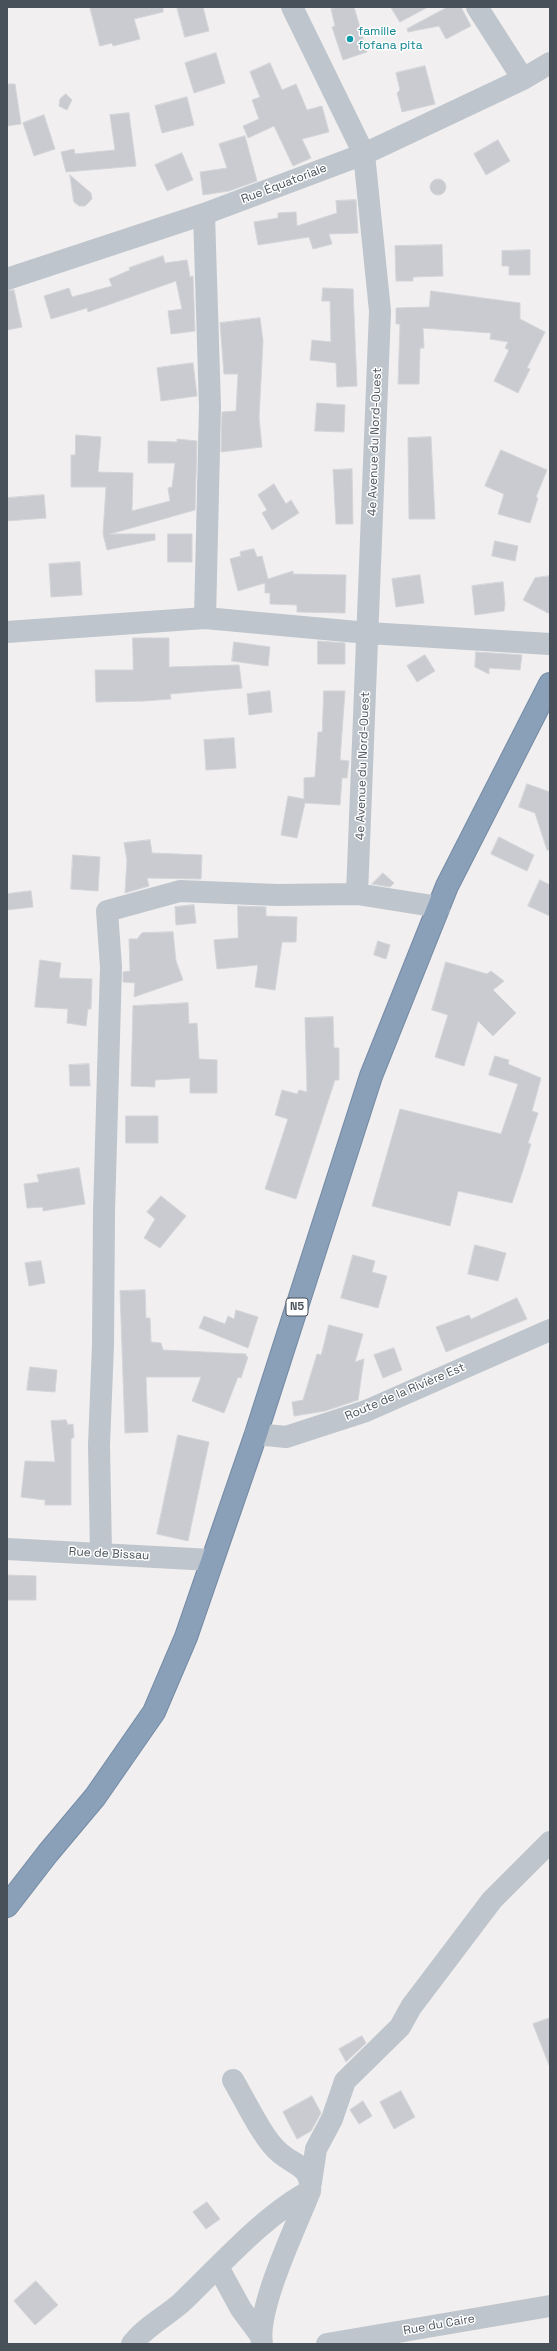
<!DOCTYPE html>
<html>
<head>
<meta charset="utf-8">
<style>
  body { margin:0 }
  #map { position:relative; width:557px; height:2351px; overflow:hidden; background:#f1efef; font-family:"Space Grotesk",sans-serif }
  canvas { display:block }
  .frame { position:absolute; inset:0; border:8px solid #48515a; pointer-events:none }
</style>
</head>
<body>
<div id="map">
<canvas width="557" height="2351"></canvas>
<div class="frame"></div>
</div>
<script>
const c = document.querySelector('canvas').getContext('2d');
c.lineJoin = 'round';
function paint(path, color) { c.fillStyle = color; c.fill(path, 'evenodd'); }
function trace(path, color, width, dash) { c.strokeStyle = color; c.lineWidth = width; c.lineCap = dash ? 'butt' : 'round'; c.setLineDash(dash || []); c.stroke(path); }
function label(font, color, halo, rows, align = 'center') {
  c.font = font + ' "Space Grotesk",sans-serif'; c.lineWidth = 3; c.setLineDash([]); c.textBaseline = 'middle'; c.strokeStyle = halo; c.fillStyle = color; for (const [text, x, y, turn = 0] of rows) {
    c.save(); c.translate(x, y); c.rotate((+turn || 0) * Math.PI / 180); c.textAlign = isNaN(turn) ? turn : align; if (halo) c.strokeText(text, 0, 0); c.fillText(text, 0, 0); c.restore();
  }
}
const building = new Path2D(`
  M90 7H163V12L134 19 140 39 113 46 112 43 100 46Z
  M177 7H203L209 31 185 37Z
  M338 7H354L367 52 343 60 332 27 335 26 331 9Z
  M391 7H428L400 22Z
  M448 7H461L471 26 446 39 439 26 408 32 407 29Z
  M216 53 225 83 194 93 185 63Z
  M270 63 282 90 296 84 307 110 322 106 329 132 302 139 311 158 293 166 274 126 248 138 243 126 259 119 252 100 260 97 250 72Z
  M425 66 435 104 402 112 397 93 400 90 396 73Z
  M7 84H15L21 124 7 126Z
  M66 94 72 100 67 110 59 106 60 99Z
  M187 97 194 125 162 133 155 106Z
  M129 113 136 166 66 172 61 152 74 149 75 154 115 150 110 115Z
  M44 115 55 149 34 156 23 123Z
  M245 136 257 181 229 191 203 195 200 172 227 168 219 144Z
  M498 140 510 161 486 175 474 154Z
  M182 153 193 180 167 191 155 165Z
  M70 175 91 193 92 199 85 206H79L74 202Z
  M430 187a8 8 0 1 1 16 0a8 8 0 1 1-16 0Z
  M356 200 358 233 329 234 332 244 313 249 309 237 258 245 254 222 278 218V213L296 212 297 226 337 213 336 201Z
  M442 245 443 276 413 277V281H396L395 246Z
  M530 250V275H509V266H502V251Z
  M163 256 165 263 187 260 190 277 193 276 195 331 171 334 168 311 182 309 176 281 88 312 87 308 51 319 44 296 69 288 72 297 112 286 109 279 130 270 129 268Z
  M323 288 353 289 357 386 337 387 336 363 310 360 312 340 331 342 330 301H322Z
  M14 290 22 327 7 330V291Z
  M431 291 520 303V319L545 332 527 368 530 369 518 393 494 381 509 350 505 348 508 342 490 339 491 333 423 328 424 348H420L419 384H398L400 324H396V308L429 307Z
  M260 318 263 341 259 418 262 447 221 452 222 412 236 411 238 374H224L220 323Z
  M193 363 197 396 161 401 157 368Z
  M317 403 345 405 344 432 315 431Z
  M76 435 101 437 98 472 133 473 132 511 170 501 168 488 172 487 175 463H148V441L177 442V439L197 441 195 510 110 534H155V540L107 550 103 534 106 487H71V455H75Z
  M431 437 435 519H409L408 438Z
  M501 450 547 470 536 497 538 498 530 523 498 514 504 494 485 486Z
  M352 469 353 524H336L333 470Z
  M274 484 286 504 291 500 299 513 272 530 262 513 267 510 258 495Z
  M44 495 46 518 7 521V498Z
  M168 534H192V562H168Z
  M495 541 518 546 515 561 492 556Z
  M254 549 257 557 262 556 268 579 293 571V574L346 575 345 613 297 612V605L270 604V593H265V583L238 591 230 559 241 556 240 552Z
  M80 562 82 595 51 597 49 564Z
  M420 575 424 603 396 607 392 579Z
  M550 576V614L523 600 535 578Z
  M503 582 505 604 504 611 475 615 472 586Z
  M133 638H169V667L239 665 242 688 170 694 171 699 144 701 96 702 95 670H133Z
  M318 641 345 643V664H318Z
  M234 642 270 647 268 666 232 661Z
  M476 652 522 655 520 670 489 668V674L475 667Z
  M425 655 435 671 417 682 407 666Z
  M270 691 272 712 249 715 247 694Z
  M324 691H345L340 760 349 761 347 778H342L340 805 305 803 297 838 281 835 288 796 304 799V778L315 777 318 732H322Z
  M234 738 236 768 206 770 204 740Z
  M527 784 550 792V850H547L535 813 519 807Z
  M499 837 534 855 527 871 491 854Z
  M150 840 152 853 202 855 201 879 147 878 149 886 125 893 127 860 124 843Z
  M73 855 100 857 98 891 71 889Z
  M383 873 394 883 390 887 372 884Z
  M540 880 550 885V916L528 906Z
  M31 891 33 907 7 910V894Z
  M194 905 196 923 176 925 175 907Z
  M238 906 266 907V916L297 917 296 942H282L275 990 255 987 258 965 217 969 214 940 238 938Z
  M173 932 176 961 183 980 134 997 135 983 123 982V972L130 971 129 939H137L142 933Z
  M378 941 390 945 386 959 374 955Z
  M40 960 61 963 59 978 92 979 91 1009H88L86 1026 67 1023 68 1009 35 1007Z
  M446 962 487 974 491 971 504 981 493 990 516 1013 493 1036 478 1021 464 1066 435 1057 448 1015 432 1010Z
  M188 1003 189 1024 197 1023 199 1059 217 1060V1093H190V1078L155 1080V1087L131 1086 133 1006Z
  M333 1017 334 1048H339V1080H335L296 1199 265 1189 288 1119 275 1115 282 1090 297 1094 299 1090 307 1092 305 1018Z
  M495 1056 509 1060 508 1064 541 1078 532 1111 538 1113 528 1143 531 1144 523 1170 512 1203 458 1191 450 1226 372 1206 400 1109 501 1134 518 1084 489 1075Z
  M89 1064 90 1086H70L69 1065Z
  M126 1116H158V1143H126Z
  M79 1168 85 1204 43 1211V1207L27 1208 24 1184 39 1182 37 1175Z
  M161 1196 186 1216 160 1248 144 1238 155 1219 147 1212Z
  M475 1245 506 1253 498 1281 468 1274Z
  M353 1255 375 1261 372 1272 387 1276 378 1308 341 1298Z
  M41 1261 45 1283 29 1286 25 1263Z
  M145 1290 146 1318H150L151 1342 161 1343 163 1350 246 1354V1356L248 1357 241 1378 238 1377 224 1413 192 1401 201 1377H146L148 1432 125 1433 120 1291Z
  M517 1298 527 1319 446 1352 436 1327 469 1315 471 1319Z
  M236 1310 258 1317 248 1348 199 1328 204 1316 225 1324 228 1316 234 1319Z
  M329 1325 363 1334 355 1362 364 1359 358 1400 325 1411 294 1416 292 1402 303 1400 317 1354 321 1355Z
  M394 1348 402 1370 383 1378 374 1355Z
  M30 1367 57 1370 55 1392 27 1390Z
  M66 1420 68 1425 73 1424 74 1437 71 1439V1505H45V1500L21 1497 25 1461 55 1462 51 1421Z
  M178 1435 209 1442 188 1541 157 1534Z
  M7 1575 36 1576V1600H7Z
  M550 2018V2065H549L533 2024Z
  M362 2036 366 2043 346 2062 339 2049Z
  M401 2091 415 2117 394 2129 380 2102Z
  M312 2096 321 2113 311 2131 297 2139 283 2112Z
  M363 2101 372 2116 359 2124 350 2110Z
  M207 2202 220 2219 206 2229 193 2212Z
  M36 2281 58 2305 35 2325 14 2301Z`);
paint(building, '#c9cbd1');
trace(building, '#d3d5d9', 1);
const highway = new Path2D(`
  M7 1906 48 1853 95 1797 154 1712 186 1637 256 1434 371 1076 447 886 550 684`);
trace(highway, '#758ba5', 24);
trace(new Path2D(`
  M292 7 364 154 380 311 357 894
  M477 7 523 79
  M204 214 210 407 205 618
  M7 279 204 214 364 154 523 79 550 63
  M7 632 205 618 368 633 550 644
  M256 1434 286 1437 366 1411 550 1330
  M7 1549 211 1560
  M101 1554 99 1445 103 1345 104 1212 111 967 107 911 180 891 277 895 357 894 439 907
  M233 2080C245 2100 263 2139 280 2153 295 2166 312 2166 310 2191 296 2227 256 2308 262 2344
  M311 2182 316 2149 332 2119 345 2081 400 2027 411 2007 492 1900 550 1842
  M218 2267 241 2309 261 2336
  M132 2344C145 2327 165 2317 181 2303 219 2267 264 2215 310 2191
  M327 2344 550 2306`), '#bec5cc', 22);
trace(highway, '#8aa0b9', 22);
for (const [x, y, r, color] of [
  [350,39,4,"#0f9aa8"]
]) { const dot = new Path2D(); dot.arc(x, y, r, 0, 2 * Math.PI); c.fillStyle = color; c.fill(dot); trace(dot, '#fff', 1.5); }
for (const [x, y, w] of [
  [297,1307,22]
]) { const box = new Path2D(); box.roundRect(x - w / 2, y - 9, w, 18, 3); c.fillStyle = '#fff'; c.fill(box); trace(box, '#48515a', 1); }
label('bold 11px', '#48515a', null, [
  ["N5",297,1307]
]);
label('12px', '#0d838f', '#fff', [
  ["famille",358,32],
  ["fofana pita",358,46]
], 'left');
label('12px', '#48515a', '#fff', [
  ["Rue Équatoriale",284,184,-21],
  ["4e Avenue du Nord-Ouest",375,442,-88],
  ["4e Avenue du Nord-Ouest",363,766,-88],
  ["Route de la Rivière Est",405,1392,-23],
  ["Rue de Bissau",109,1554,3],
  ["Rue du Caire",439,2325,-10]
]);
</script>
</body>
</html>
